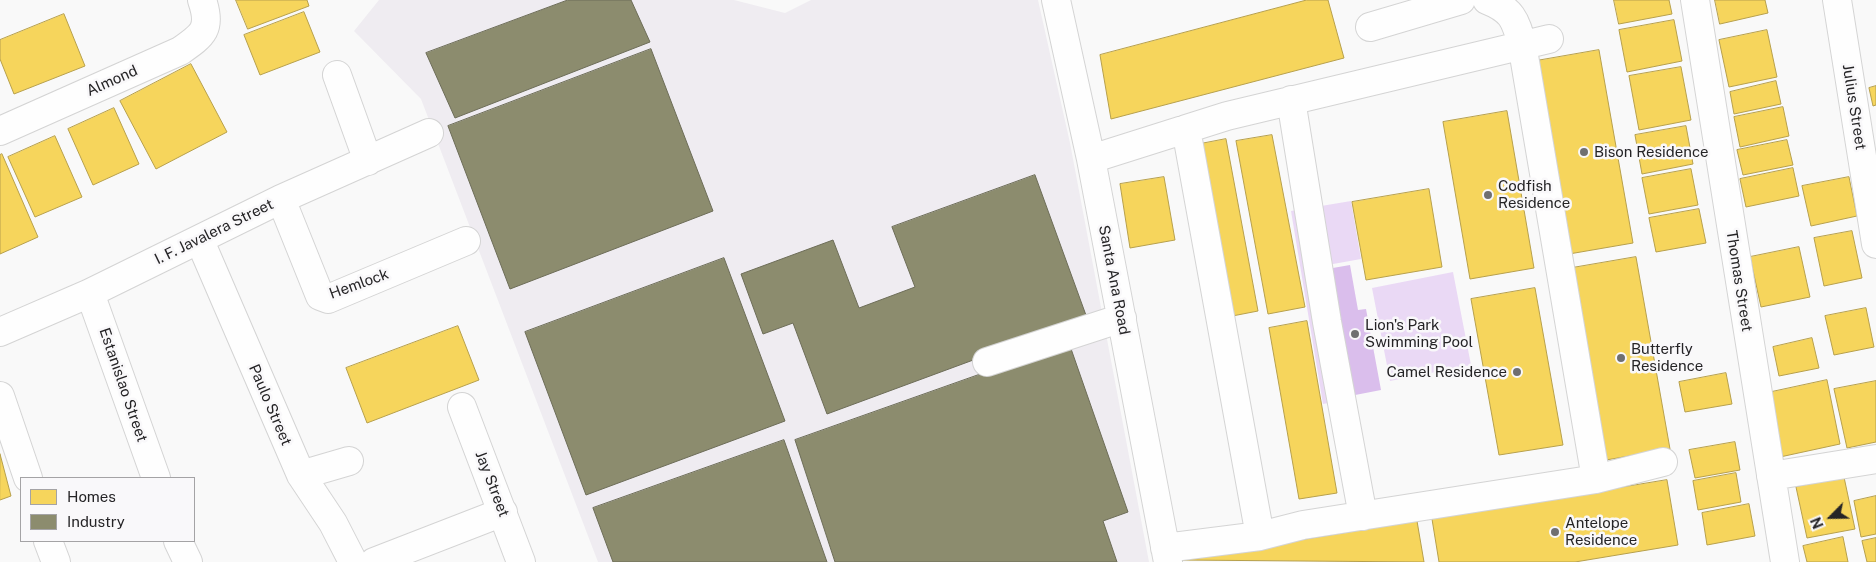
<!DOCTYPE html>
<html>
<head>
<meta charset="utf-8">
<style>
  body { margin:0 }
  #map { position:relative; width:1876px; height:562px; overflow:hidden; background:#f9f9f9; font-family:"Public Sans",sans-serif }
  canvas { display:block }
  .legend { position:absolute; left:20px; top:477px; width:175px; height:65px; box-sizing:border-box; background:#f9f8fa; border:1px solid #a4a3a5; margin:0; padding:6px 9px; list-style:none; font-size:15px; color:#252426 }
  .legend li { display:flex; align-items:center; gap:10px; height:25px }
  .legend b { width:25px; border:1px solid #a4a3a5 }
  .north { position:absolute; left:1806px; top:492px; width:50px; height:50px; -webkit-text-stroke:4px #f9f8fa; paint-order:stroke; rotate:247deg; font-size:14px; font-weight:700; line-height:20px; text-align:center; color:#252426 }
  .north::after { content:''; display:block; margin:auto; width:18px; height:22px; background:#252426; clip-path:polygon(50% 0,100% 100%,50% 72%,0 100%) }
</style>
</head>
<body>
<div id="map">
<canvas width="1876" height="562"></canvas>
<ul class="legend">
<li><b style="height:14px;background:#f6d55c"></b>Homes</li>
<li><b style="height:14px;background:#8c8c6e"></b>Industry</li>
</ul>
<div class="north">N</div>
</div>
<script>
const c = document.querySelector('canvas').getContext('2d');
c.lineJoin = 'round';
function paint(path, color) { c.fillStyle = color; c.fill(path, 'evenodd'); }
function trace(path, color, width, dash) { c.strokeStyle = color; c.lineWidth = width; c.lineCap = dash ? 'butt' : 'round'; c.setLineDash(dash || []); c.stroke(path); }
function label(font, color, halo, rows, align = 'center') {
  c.font = font + ' "Public Sans",sans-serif'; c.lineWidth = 5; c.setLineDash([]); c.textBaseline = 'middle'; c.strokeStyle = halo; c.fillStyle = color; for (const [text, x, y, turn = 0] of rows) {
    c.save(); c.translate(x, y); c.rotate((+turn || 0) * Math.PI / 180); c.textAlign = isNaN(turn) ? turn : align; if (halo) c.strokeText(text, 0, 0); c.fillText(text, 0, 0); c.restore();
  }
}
paint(new Path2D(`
  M379 0H734L785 13 811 0H1038L1070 143 1149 562H598L421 99 354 31Z`), '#efecf1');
paint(new Path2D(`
  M1351 201 1361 259 1322 266 1344 400 1323 404 1291 211Z
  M1453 272 1471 365 1390 381 1372 288Z`), '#ead9f5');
paint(new Path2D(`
  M1350 265 1358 310 1366 309 1381 390 1350 396 1327 269Z`), '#dabeec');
const homes = new Path2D(`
  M236 0H307L309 6 248 29Z
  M1307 0H1328L1344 58 1111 119 1100 55Z
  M1614 0H1669L1672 14 1619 24Z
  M1715 0H1765L1768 13 1720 24Z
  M304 12 320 52 260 75 244 35Z
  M64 14 85 66 14 94 0 59V40Z
  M1674 20 1682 61 1627 72 1619 30Z
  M1767 30 1777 77 1729 87 1719 40Z
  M1599 50 1633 243 1569 254 1536 61Z
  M191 64 227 132 156 169 120 101Z
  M1681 67 1691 120 1639 130 1629 76Z
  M1776 81 1781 104 1734 114 1730 92Z
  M1876 86V105L1873 106 1869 88Z
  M1783 107 1789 136 1740 147 1734 117Z
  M114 108 139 164 93 185 68 129Z
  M1507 111 1534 268 1470 279 1443 122Z
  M1686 126 1693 164 1642 174 1635 135Z
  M1272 135 1305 307 1268 314 1236 141Z
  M55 136 82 197 35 217 8 157Z
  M1226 139 1258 311 1222 318 1190 146Z
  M1787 140 1793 165 1743 175 1737 150Z
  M2 154 38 237 0 254V155Z
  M1793 168 1799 196 1746 207 1740 179Z
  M1691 169 1698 205 1649 214 1642 178Z
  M1164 177 1175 240 1130 248 1120 184Z
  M1849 177 1857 216 1811 226 1802 186Z
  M1429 189 1442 267 1366 280 1352 202Z
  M1699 209 1706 243 1656 252 1649 218Z
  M1852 231 1862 278 1824 286 1814 238Z
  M1799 247 1810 297 1761 307 1750 257Z
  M1636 257 1670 449 1606 460 1572 268Z
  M1535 288 1563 445 1499 455 1471 299Z
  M1866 308 1874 347 1834 355 1825 316Z
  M1307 321 1337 493 1299 499 1269 328Z
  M458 326 479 380 367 423 346 368Z
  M1812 338 1819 368 1779 376 1773 347Z
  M1726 373 1732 404 1685 412 1679 382Z
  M1827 380 1840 444 1780 457 1767 393Z
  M1876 381V442L1847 448 1834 389Z
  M1735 442 1740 470 1695 478 1689 450Z
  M0 454 11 496 0 500Z
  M1736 473 1741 502 1698 510 1693 481Z
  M1844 477 1855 529 1807 538 1796 487Z
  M1667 480 1678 545 1575 562H1439L1432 519Z
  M1876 496V534L1861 537 1854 501Z
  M1749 504 1755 536 1707 545 1702 513Z
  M1417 521 1424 562 1179 560Z
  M1843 537 1848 562H1807L1803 546Z
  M1876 538V562H1867L1862 541Z`);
paint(homes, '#f6d55c');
trace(homes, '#b7a04c', 1);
const industry = new Path2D(`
  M568 0H631L650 42 455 118 426 53Z
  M651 49 713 211 510 289 448 126Z
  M1035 175 1087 318 827 414 793 323 763 334 741 274 833 240 859 308 915 287 892 227Z
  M724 258 785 421 586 495 525 332Z
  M1069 343 1128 512 1103 521 1117 562H835L795 440Z
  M784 440 827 562H613L593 508Z`);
paint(industry, '#8c8c6e');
trace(industry, '#6d6d58', 1);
const minor = new Path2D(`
  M1056 0 1091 159 1168 562
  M1487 0C1512 10 1515 19 1522 44L1596 479
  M1695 0 1785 562
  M1837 0 1876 244
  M1370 27 1461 0
  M337 75 368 161
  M1291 100 1327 322 1363 516
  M1186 129 1260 536
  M0 131 180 51C203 35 212 29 202 0
  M1091 159 1227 116 1549 39
  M281 199 320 296 328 299 466 241
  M200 241 301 475 333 523 353 562
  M90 293 156 478
  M0 332 90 293 281 199 429 133
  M987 362 1122 318
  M0 396 28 478
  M462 407 521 562
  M301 475 349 461
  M1771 476 1876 459
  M48 541 56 562
  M178 541 188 562
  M1165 548 1260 536 1303 525 1596 479 1663 462
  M374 562 503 512`);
trace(minor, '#d4d4d4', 30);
trace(minor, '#fefefe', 28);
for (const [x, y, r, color] of [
  [1584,152,5,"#6f6f70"],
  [1488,195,5,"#6f6f70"],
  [1355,334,5,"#6f6f70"],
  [1621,358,5,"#6f6f70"],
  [1517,372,5,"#6f6f70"],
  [1555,532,5,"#6f6f70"]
]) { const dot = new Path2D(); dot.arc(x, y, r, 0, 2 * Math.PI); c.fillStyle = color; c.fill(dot); trace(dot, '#f9f8fa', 2); }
label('15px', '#252426', '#f9f8fa', [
  ["Almond",112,81,-24],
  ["Julius Street",1854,107,81],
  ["I. F. Javalera Street",214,232,-26],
  ["Santa Ana Road",1114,280,79],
  ["Thomas Street",1739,281,81],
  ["Hemlock",359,284,-20],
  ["Estanislao Street",123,385,71],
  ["Paulo Street",270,405,67],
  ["Jay Street",492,484,69]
]);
label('15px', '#252426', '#f9f8fa', [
  ["Bison Residence",1594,152],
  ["Codfish",1498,186],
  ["Residence",1498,203],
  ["Lion's Park",1365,325],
  ["Swimming Pool",1365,342],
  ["Butterfly",1631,349],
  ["Residence",1631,366],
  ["Camel Residence",1507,372,"right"],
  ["Antelope",1565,523],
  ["Residence",1565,540]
], 'left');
</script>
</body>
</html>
